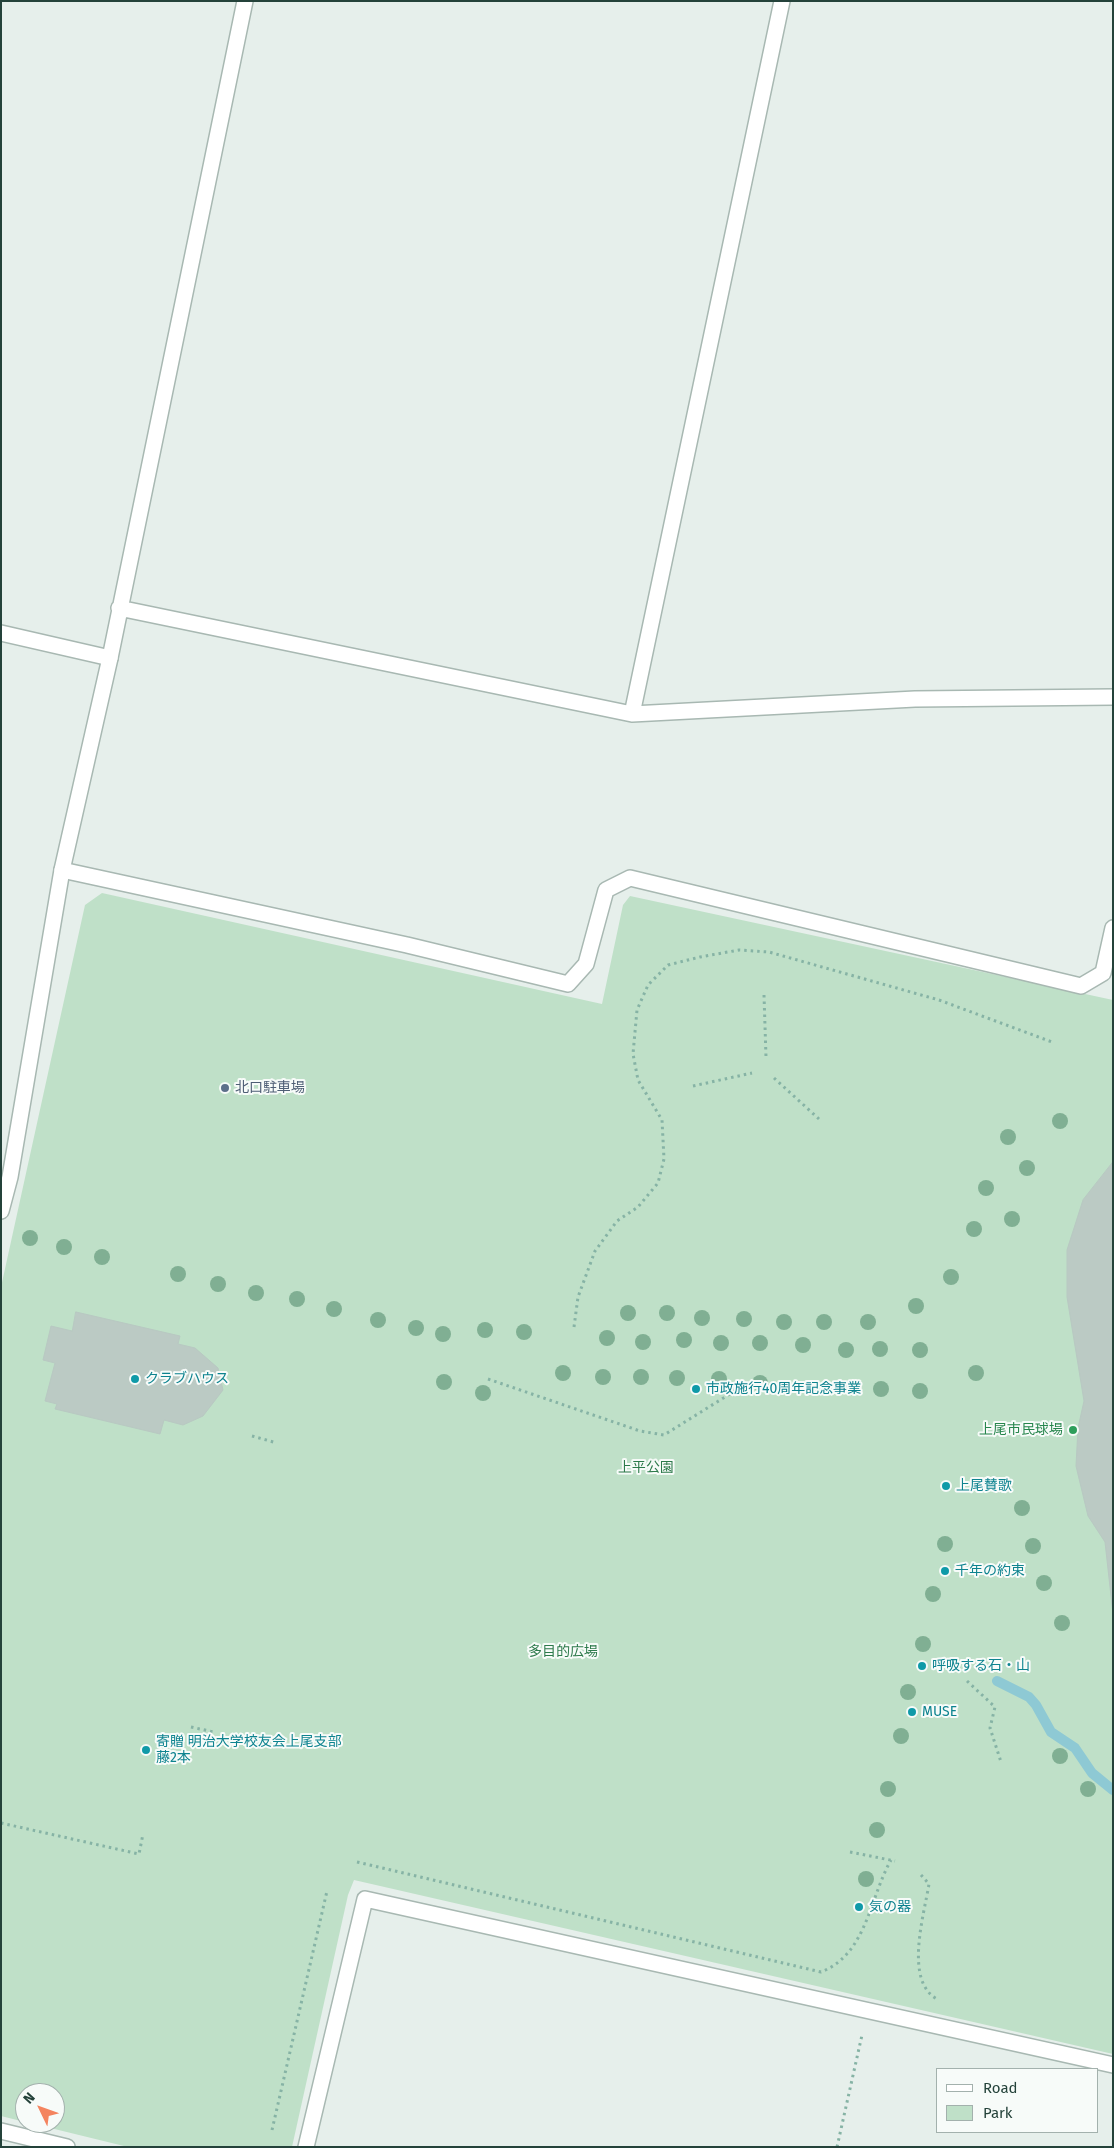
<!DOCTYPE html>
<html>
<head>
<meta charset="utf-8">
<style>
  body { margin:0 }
  #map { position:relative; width:1114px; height:2148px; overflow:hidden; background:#e6efeb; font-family:"Fira Sans",sans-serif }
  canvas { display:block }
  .frame { position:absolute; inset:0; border:2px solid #24423a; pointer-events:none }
  .legend { position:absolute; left:936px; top:2068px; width:162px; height:65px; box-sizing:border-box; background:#f7fbf9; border:1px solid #a3b1ad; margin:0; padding:6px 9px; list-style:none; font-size:15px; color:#24423a }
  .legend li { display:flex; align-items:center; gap:10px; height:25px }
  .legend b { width:25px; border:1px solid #a3b1ad }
  .north { position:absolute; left:15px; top:2083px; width:50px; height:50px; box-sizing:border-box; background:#f7fbf9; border:1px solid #a3b1ad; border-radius:50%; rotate:312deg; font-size:14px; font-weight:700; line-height:20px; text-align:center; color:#24423a }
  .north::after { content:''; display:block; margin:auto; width:18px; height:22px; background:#f4845f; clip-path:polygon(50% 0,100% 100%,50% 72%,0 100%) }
</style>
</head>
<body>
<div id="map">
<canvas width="1114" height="2148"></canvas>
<div class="frame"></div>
<ul class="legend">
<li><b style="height:6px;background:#fff"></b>Road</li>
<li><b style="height:14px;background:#bfe0c8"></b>Park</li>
</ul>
<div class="north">N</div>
</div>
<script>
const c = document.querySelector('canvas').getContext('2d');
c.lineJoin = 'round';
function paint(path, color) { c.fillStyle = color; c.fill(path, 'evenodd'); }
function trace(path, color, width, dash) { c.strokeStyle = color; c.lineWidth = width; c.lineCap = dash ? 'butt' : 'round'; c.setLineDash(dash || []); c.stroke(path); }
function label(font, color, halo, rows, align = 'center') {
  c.font = font + ' "Fira Sans","Noto Sans JP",sans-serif'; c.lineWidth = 4; c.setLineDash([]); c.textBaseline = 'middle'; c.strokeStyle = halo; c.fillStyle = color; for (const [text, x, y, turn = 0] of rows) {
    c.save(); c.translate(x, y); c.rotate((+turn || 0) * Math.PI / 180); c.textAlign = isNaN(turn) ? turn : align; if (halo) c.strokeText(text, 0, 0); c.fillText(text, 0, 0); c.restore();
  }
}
paint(new Path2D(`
  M102 893 602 1004 623 905 630 896 1113 1000V2054L354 1880 348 1895 292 2147H128L30 2123H55V2093H25V2122L1 2116V1287L85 905Z`), '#bfe0c8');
trace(new Path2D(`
  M997 1681 1029 1697 1036 1705 1051 1732 1075 1748 1092 1773 1113 1790`), '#8ec9d4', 10);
const building = new Path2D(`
  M1113 1162V1614L1105 1542 1088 1516 1076 1466 1078 1428 1084 1401 1067 1297V1250L1083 1200Z
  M76 1312 180 1336 178 1344 195 1348 218 1368 223 1390 203 1416 183 1425 164 1420 160 1434 55 1409 57 1404 45 1401 55 1363 43 1360 51 1326 72 1331Z`);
paint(building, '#bbcac4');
trace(building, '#b8c9c2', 1);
const minor = new Path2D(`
  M119 608 632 714 915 699 1113 697
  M1 633 110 658 245 1
  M632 714 782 1
  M62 870 407 945 568 984 586 964 606 890 630 878 1081 986 1103 973 1113 928
  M1 2131 67 2147
  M306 2147 365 1899 1113 2065`);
const tertiary = new Path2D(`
  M1 1211 10 1177 62 870 110 658`);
trace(minor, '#a8b8b2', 18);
trace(tertiary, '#a8b8b2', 18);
trace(new Path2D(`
  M764 995 766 1057
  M774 1078 819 1119
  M693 1086 752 1073
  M574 1327 578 1297 595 1251 617 1221 638 1207 658 1183 664 1159 662 1120 638 1080 633 1054 637 1010 648 985 668 965 700 957 739 950 769 952 939 1000 1052 1042
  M488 1379 640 1431 664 1435 741 1387
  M252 1436 277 1443
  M967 1681 995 1707 990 1728 1001 1762
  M191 1727 214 1732
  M1 1823 139 1854 143 1834
  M850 1852 895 1861
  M357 1862 821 1972C867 1954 869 1899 891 1860
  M921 1875 929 1884C924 1915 904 1981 937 1999
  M272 2130 327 1891
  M837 2147 862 2035`), '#86b3a5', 3, [2.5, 4]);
trace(minor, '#fff', 15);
trace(tertiary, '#fff', 15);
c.fillStyle = '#80af93';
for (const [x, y] of [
  [1060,1121],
  [1008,1137],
  [1027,1168],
  [986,1188],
  [1012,1219],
  [974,1229],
  [30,1238],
  [64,1247],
  [102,1257],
  [178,1274],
  [951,1277],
  [218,1284],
  [256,1293],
  [297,1299],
  [916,1306],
  [334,1309],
  [628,1313],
  [667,1313],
  [702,1318],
  [744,1319],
  [378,1320],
  [784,1322],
  [824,1322],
  [868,1322],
  [416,1328],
  [485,1330],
  [524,1332],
  [443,1334],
  [607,1338],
  [684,1340],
  [643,1342],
  [721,1343],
  [760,1343],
  [803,1345],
  [880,1349],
  [846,1350],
  [920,1350],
  [563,1373],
  [976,1373],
  [603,1377],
  [641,1377],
  [677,1378],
  [719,1379],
  [444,1382],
  [760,1383],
  [881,1389],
  [920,1391],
  [483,1393],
  [1022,1508],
  [945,1544],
  [1033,1546],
  [1044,1583],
  [933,1594],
  [1062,1623],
  [923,1644],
  [908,1692],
  [901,1736],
  [1060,1756],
  [888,1789],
  [1088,1789],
  [877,1830],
  [866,1879]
]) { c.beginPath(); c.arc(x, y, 8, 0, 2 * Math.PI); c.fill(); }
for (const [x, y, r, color] of [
  [225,1088,5,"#5c6f8a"],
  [135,1379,5,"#0f9aa8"],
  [696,1389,5,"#0f9aa8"],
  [1073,1430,5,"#2e9e5b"],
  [946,1486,5,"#0f9aa8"],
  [945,1571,5,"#0f9aa8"],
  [922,1666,5,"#0f9aa8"],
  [912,1712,5,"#0f9aa8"],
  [146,1750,5,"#0f9aa8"],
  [859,1907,5,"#0f9aa8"]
]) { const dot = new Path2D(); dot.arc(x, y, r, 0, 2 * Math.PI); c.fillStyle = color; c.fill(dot); trace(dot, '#f7fbf9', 2); }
label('14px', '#4e5e75', '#f7fbf9', [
  ["北口駐車場",235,1088]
], 'left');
label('14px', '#0d838f', '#f7fbf9', [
  ["クラブハウス",145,1379],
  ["市政施行40周年記念事業",706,1389],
  ["上尾賛歌",956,1486],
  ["千年の約束",955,1571],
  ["呼吸する石・山",932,1666],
  ["MUSE",922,1712],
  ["寄贈 明治大学校友会上尾支部",156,1742],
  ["藤2本",156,1758],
  ["気の器",869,1907]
], 'left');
label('14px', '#27864d', '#f7fbf9', [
  ["上尾市民球場",1063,1430]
], 'right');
label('14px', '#2d7a4b', '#f7fbf9', [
  ["上平公園",646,1468],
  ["多目的広場",563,1652]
]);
</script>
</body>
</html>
